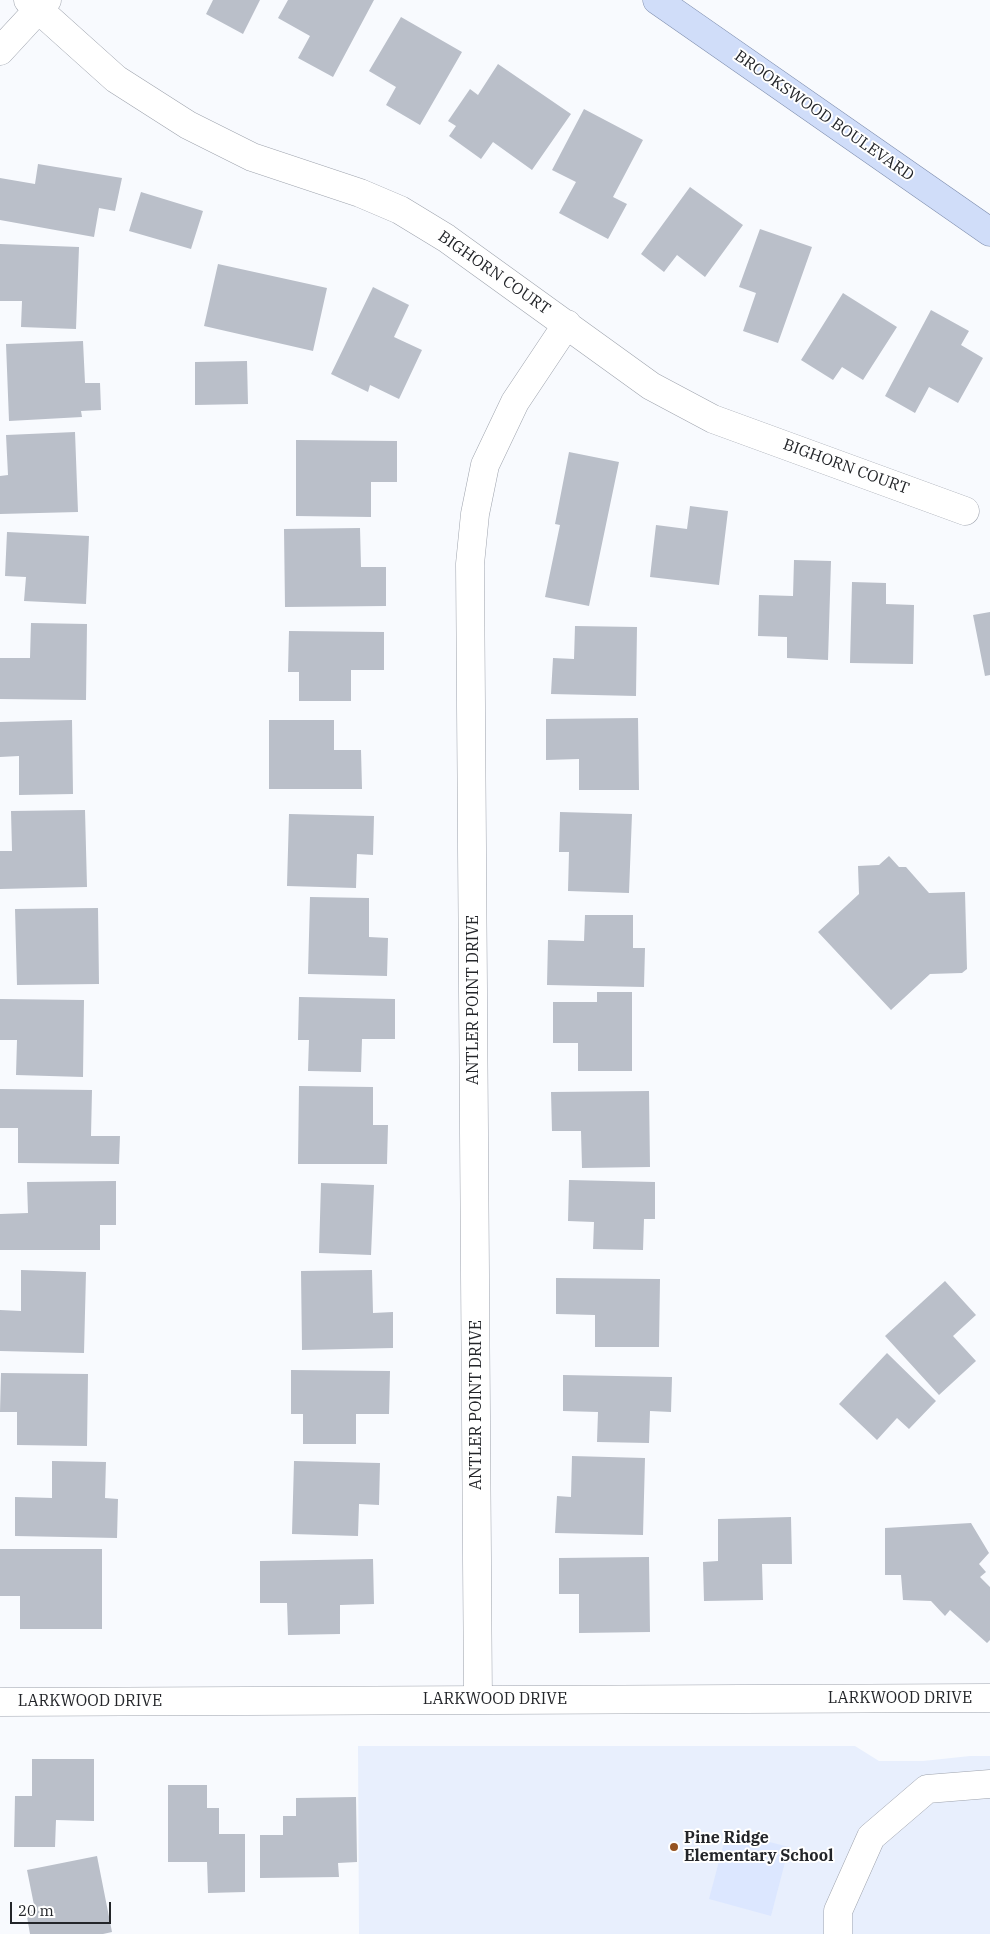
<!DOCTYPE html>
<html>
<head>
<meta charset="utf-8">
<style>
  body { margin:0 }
  #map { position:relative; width:990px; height:1934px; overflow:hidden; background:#f8fafe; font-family:"IBM Plex Serif",serif }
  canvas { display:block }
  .scale { position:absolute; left:10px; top:1902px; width:101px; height:22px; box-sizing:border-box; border:2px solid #232529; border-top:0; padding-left:6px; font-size:15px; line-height:18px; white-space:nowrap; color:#232529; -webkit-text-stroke:4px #fff; paint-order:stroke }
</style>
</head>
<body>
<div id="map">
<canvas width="990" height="1934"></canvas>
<div class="scale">20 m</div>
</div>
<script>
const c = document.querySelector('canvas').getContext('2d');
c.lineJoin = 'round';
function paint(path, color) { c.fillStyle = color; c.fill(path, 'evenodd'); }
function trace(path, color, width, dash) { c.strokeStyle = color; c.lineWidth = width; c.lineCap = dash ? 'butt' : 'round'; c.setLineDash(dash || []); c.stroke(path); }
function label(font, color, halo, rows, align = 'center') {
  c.font = font + ' "IBM Plex Serif",serif'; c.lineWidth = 4; c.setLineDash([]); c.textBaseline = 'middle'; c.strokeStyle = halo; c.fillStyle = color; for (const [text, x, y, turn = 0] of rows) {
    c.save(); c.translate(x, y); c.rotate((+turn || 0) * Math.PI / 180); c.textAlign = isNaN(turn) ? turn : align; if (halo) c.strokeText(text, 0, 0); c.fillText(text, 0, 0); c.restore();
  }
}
paint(new Path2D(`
  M358 1746H855L879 1761H923L970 1756H990V1934H359Z`), '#e8effd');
paint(new Path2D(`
  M727 1831 789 1847 771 1916 709 1899Z`), '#dce7ff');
paint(new Path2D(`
  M213 0H260L243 34 206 14Z
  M288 0H374L333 77 298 58 310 36 278 18Z
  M401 17 462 52 420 125 386 105 396 87 369 71Z
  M498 64 571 114 532 170 493 142 481 159 449 136 456 126 448 121 470 89 478 95Z
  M584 109 643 140 613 197 627 204 608 239 559 213 576 182 552 170Z
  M38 164 122 178 115 211 99 208 94 237 0 220V178L35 184Z
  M690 187 743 225 705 277 677 255 664 272 641 254Z
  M141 192 203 211 191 249 129 231Z
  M760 229 812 247 778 343 743 331 756 293 739 287Z
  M0 244 79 247 76 329 21 327 22 301H0Z
  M218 264 327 288 313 351 204 326Z
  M373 287 409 305 394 337 422 350 399 399 370 385 368 392 331 374Z
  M843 293 897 327 863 380 842 367 833 380 801 360Z
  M931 310 969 331 961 345 983 358 958 403 929 387 915 413 885 396Z
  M83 341 85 383H100L101 410 81 411 82 417 9 421 6 344Z
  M247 361 248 404 195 405V362Z
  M75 432 78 512 0 514V476L8 475 6 435Z
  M296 440 397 441V482H371V517L296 516Z
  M569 452 619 462 589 606 545 597 560 525 555 524Z
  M690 506 728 511 719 585 650 577 656 525 687 529Z
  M360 528 361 567H386V606L285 607 284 529Z
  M7 532 89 536 86 604 24 601 26 577 5 576Z
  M794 560 831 561 828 660 787 658V637L758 636 759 595 793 596Z
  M852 582 886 583V604L914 605 913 664 850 663Z
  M990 612V675L985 676 973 615Z
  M31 623 87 624 86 700 0 699V658H30Z
  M575 626 637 627 636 696 551 694 553 658 574 659Z
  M289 631 384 632V670H351V701H299V672H288Z
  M638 718 639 790H579V759L546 760V719Z
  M72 720 73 794 19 795V756L0 757V722Z
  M269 720H334V750H361L362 789H269Z
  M85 810 87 887 0 889V851H12L11 811Z
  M560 812 632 814 629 893 568 891 569 852H559Z
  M289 814 374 816 373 855 357 854 356 888 287 886Z
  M889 856 899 867H906L929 893 965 892 967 969 962 973 930 974 891 1010 818 932 859 894 858 866 879 865Z
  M310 897 369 898V937L388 938 387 976 308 974Z
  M98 908 99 984 17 985 15 909Z
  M585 915H633V948H645L644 987 547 985 548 940 584 941Z
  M597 992H632V1071H578V1043H553V1002H597Z
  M299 997 395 999V1039H362L361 1072 308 1071 309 1040H298Z
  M0 999 84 1000 83 1077 16 1075 17 1040H0Z
  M299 1086 373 1087V1125H388L387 1164H298Z
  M0 1089 92 1090 91 1136H120L119 1164 18 1163V1128H0Z
  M649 1091 650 1167 582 1168 581 1131H552L551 1092Z
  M569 1180 655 1182V1219H644L643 1250 593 1249 594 1222 568 1221Z
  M116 1181V1225H100V1250H0V1214L28 1213 27 1182Z
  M321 1183 374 1185 371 1255 319 1253Z
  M21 1270 86 1272 84 1353 0 1351V1310L21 1311Z
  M372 1270 373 1313 393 1312V1348L302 1350 301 1271Z
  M556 1278 660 1279 659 1347H595V1315L556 1314Z
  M945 1281 976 1315 953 1336 976 1361 939 1395 885 1336Z
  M887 1353 936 1401 909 1429 897 1418 877 1440 839 1404Z
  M291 1370 390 1371 389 1414H356V1444H303V1414H291Z
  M1 1373 88 1374 87 1446 17 1445V1412H0Z
  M563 1375 672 1377 671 1412 650 1411 649 1443 597 1442 598 1412 563 1411Z
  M572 1456 645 1458 643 1535 555 1533 557 1496 571 1497Z
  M52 1461 106 1462 105 1498 118 1499 117 1538 15 1536V1497L52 1498Z
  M294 1461 380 1463 379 1505 359 1504 358 1536 292 1534Z
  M791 1517 792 1564H762L763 1600 704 1601 703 1562 718 1561V1519Z
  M971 1523 989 1553 979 1564 986 1572 980 1577 990 1587V1640L987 1643 950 1610 945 1616 931 1601 903 1600 901 1575H885V1528Z
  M0 1549H102V1629H20V1596H0Z
  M649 1557 650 1632 579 1633V1594H559V1558Z
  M373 1559 374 1604 340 1605V1634L288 1635 287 1603H260V1561Z
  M32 1759H94V1821L56 1820 55 1847H14L15 1796H32Z
  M168 1785H207V1808H219V1834H245V1892L208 1893 207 1862H168Z
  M356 1797 357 1862 338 1863 339 1877 260 1878V1835H283V1816H296V1798Z
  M97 1856 112 1932 103 1934H30L26 1911 35 1910 27 1870Z`), '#babfc9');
const minor = new Path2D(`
  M28 0 116 79 188 125 252 157 360 193 400 210 446 238 651 386 713 419 965 511
  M0 51 47 0
  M478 1699 470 564 475 514 485 465 515 402 567 324
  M0 1702 990 1698
  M838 1934V1911L871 1837 927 1789 990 1784`);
const major = new Path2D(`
  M657 0 990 232`);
trace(minor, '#9ea3ad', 29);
trace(major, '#7f8eae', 29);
trace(minor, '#fff', 28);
trace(major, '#d0ddf9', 28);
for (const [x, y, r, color] of [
  [674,1847,5,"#955321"]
]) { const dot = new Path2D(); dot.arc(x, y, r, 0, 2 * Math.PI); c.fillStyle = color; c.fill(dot); trace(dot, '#fff', 2); }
label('16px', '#232529', '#fff', [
  ["BROOKSWOOD BOULEVARD",824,116,35],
  ["BIGHORN COURT",494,273,35],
  ["BIGHORN COURT",846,467,20],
  ["ANTLER POINT DRIVE",473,1000,-90],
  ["ANTLER POINT DRIVE",476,1405,-90],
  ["LARKWOOD DRIVE",900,1698],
  ["LARKWOOD DRIVE",495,1699],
  ["LARKWOOD DRIVE",90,1701]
]);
label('bold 16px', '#232529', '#fff', [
  ["Pine Ridge",684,1838],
  ["Elementary School",684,1856]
], 'left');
</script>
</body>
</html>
